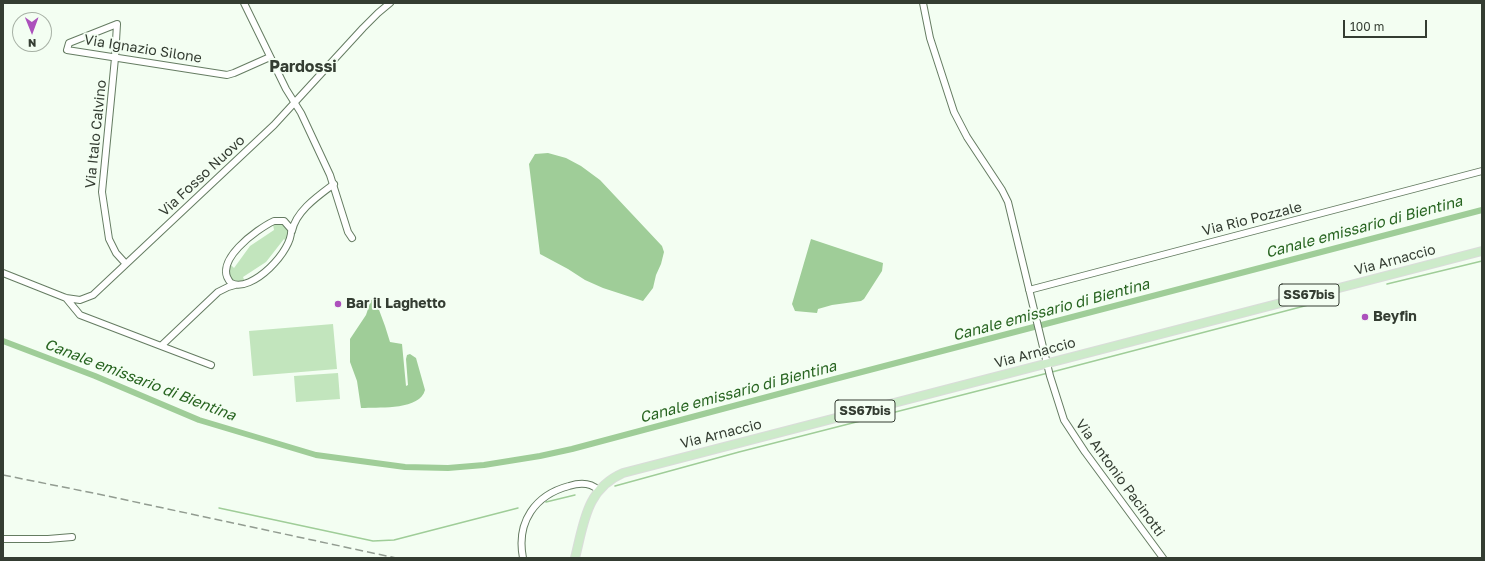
<!DOCTYPE html>
<html>
<head>
<meta charset="utf-8">
<style>
  body { margin:0 }
  #map { position:relative; width:1485px; height:561px; overflow:hidden; background:#f3fef2; font-family:"Golos Text",sans-serif }
  canvas { display:block }
  .frame { position:absolute; inset:0; border:4px solid #343d32; pointer-events:none }
  .north { position:absolute; left:12px; top:12px; width:40px; height:40px; box-sizing:border-box; background:#f3fef2; border:1px solid #a7b1a5; border-radius:50%; rotate:179deg; font-size:11px; font-weight:700; line-height:16px; text-align:center; color:#343d32 }
  .north::after { content:''; display:block; margin:auto; width:14px; height:18px; background:#ac51bc; clip-path:polygon(50% 0,100% 100%,50% 72%,0 100%) }
  .scale { position:absolute; left:1343px; top:20px; width:84px; height:18px; box-sizing:border-box; border:2px solid #343d32; border-top:0; padding-left:5px; font-size:12px; line-height:14px; white-space:nowrap; color:#343d32; -webkit-text-stroke:3px #f3fef2; paint-order:stroke }
</style>
</head>
<body>
<div id="map">
<canvas width="1485" height="561"></canvas>
<div class="frame"></div>
<div class="north">N</div>
<div class="scale">100 m</div>
</div>
<script>
const c = document.querySelector('canvas').getContext('2d');
c.lineJoin = 'round';
function paint(path, color) { c.fillStyle = color; c.fill(path, 'evenodd'); }
function trace(path, color, width, dash) { c.strokeStyle = color; c.lineWidth = width; c.lineCap = dash ? 'butt' : 'round'; c.setLineDash(dash || []); c.stroke(path); }
function label(font, color, halo, rows, align = 'center') {
  c.font = font + ' "Golos Text",sans-serif'; c.lineWidth = 4; c.setLineDash([]); c.textBaseline = 'middle'; c.strokeStyle = halo; c.fillStyle = color; for (const [text, x, y, turn = 0] of rows) {
    c.save(); c.translate(x, y); c.rotate((+turn || 0) * Math.PI / 180); c.textAlign = isNaN(turn) ? turn : align; if (halo) c.strokeText(text, 0, 0); c.fillText(text, 0, 0); c.restore();
  }
}
paint(new Path2D(`
  M277 223 285 226 288 230 287 242 284 239 266 262 243 277 245 282 232 281 228 274 230 264 234 268 250 246 274 230 273 224Z
  M333 324 337 369 253 376 249 331Z
  M338 373 340 399 296 402 294 376Z`), '#c2e5bd');
paint(new Path2D(`
  M548 153 566 158 581 166 600 180 662 246 664 252 661 264 656 275 653 288 643 301 603 288 585 280 568 269 540 254 529 164 535 154Z
  M811 239 883 263 882 271 864 299 861 301 832 305 818 309 817 313 795 311 792 304Z
  M375 299 385 326 390 342 402 344 406 386 408 385 406 359 407 355 410 354 416 358 425 390C420 410 381 407 365 408H361L357 381 350 362V339L366 315 371 300Z`), '#9fcd98');
trace(new Path2D(`
  M1387 284 1482 261
  M1052 372 1335 298
  M615 486 739 452 1048 373
  M546 502 575 495
  M219 508 373 541 394 540 518 508`), '#9fcd98', 1.5);
trace(new Path2D(`
  M3 341 95 376 199 420 316 455 405 467 448 468 484 465 540 456 572 449 831 380 1482 210`), '#9fcd98', 6);
const minor = new Path2D(`
  M244 3 286 89 301 113 330 175 348 232 352 238
  M923 3 930 38 954 112 967 137 1002 190 1008 202 1050 376 1064 420 1085 452 1163 558
  M274 221H284L291 229C294 250 251 294 231 283 211 262 257 229 274 221Z
  M292 231C296 211 318 196 334 184
  M126 264 116 253 109 239 102 192 115 58 117 24 69 43 67 50 227 75 234 73 270 57
  M3 273 66 298 80 300 93 295 274 125 363 28 378 13 390 3
  M1029 290 1482 171
  M66 298 80 315 161 346 218 292 228 287 235 285
  M161 346 211 365
  M3 539H48L72 537
  M523 558C516 522 535 495 569 486 579 483 590 482 598 490`);
const major = new Path2D(`
  M575 558C584 523 586 489 623 473L1482 251`);
trace(minor, '#657c62', 8);
trace(major, '#dadcda', 10);
trace(minor, '#fff', 6);
trace(major, '#cdebca', 8);
trace(new Path2D(`
  M3 475 98 494 396 558`), '#929c91', 1.5, [8, 4]);
for (const [x, y, r, color] of [
  [338,304,4,"#ac51bc"],
  [1365,317,4,"#ac51bc"]
]) { const dot = new Path2D(); dot.arc(x, y, r, 0, 2 * Math.PI); c.fillStyle = color; c.fill(dot); trace(dot, '#f3fef2', 1.5); }
for (const [x, y, w] of [
  [1309,295,60],
  [865,411,60]
]) { const box = new Path2D(); box.roundRect(x - w / 2, y - 11, w, 22, 3); c.fillStyle = '#f3fef2'; c.fill(box); trace(box, '#343d32', 1); }
label('bold 13px', '#343d32', null, [
  ["SS67bis",1309,295],
  ["SS67bis",865,411]
]);
label('14px', '#343d32', '#f3fef2', [
  ["Via Ignazio Silone",143,49,9],
  ["Via Italo Calvino",96,134,-84],
  ["Via Fosso Nuovo",202,176,-43],
  ["Via Rio Pozzale",1252,219,-14],
  ["Via Arnaccio",1395,260,-15],
  ["Via Arnaccio",1035,353,-15],
  ["Via Arnaccio",721,434,-14],
  ["Via Antonio Pacinotti",1120,478,54]
]);
label('bold 14px', '#343d32', '#f3fef2', [
  ["Bar il Laghetto",346,304],
  ["Beyfin",1373,317]
], 'left');
label('italic 15px', '#276420', '#f3fef2', [
  ["Canale emissario di Bientina",1364,227,-15],
  ["Canale emissario di Bientina",1051,310,-15],
  ["Canale emissario di Bientina",140,380,21],
  ["Canale emissario di Bientina",738,392,-15]
]);
label('bold 16px', '#343d32', '#f3fef2', [
  ["Pardossi",303,67]
]);
</script>
</body>
</html>
